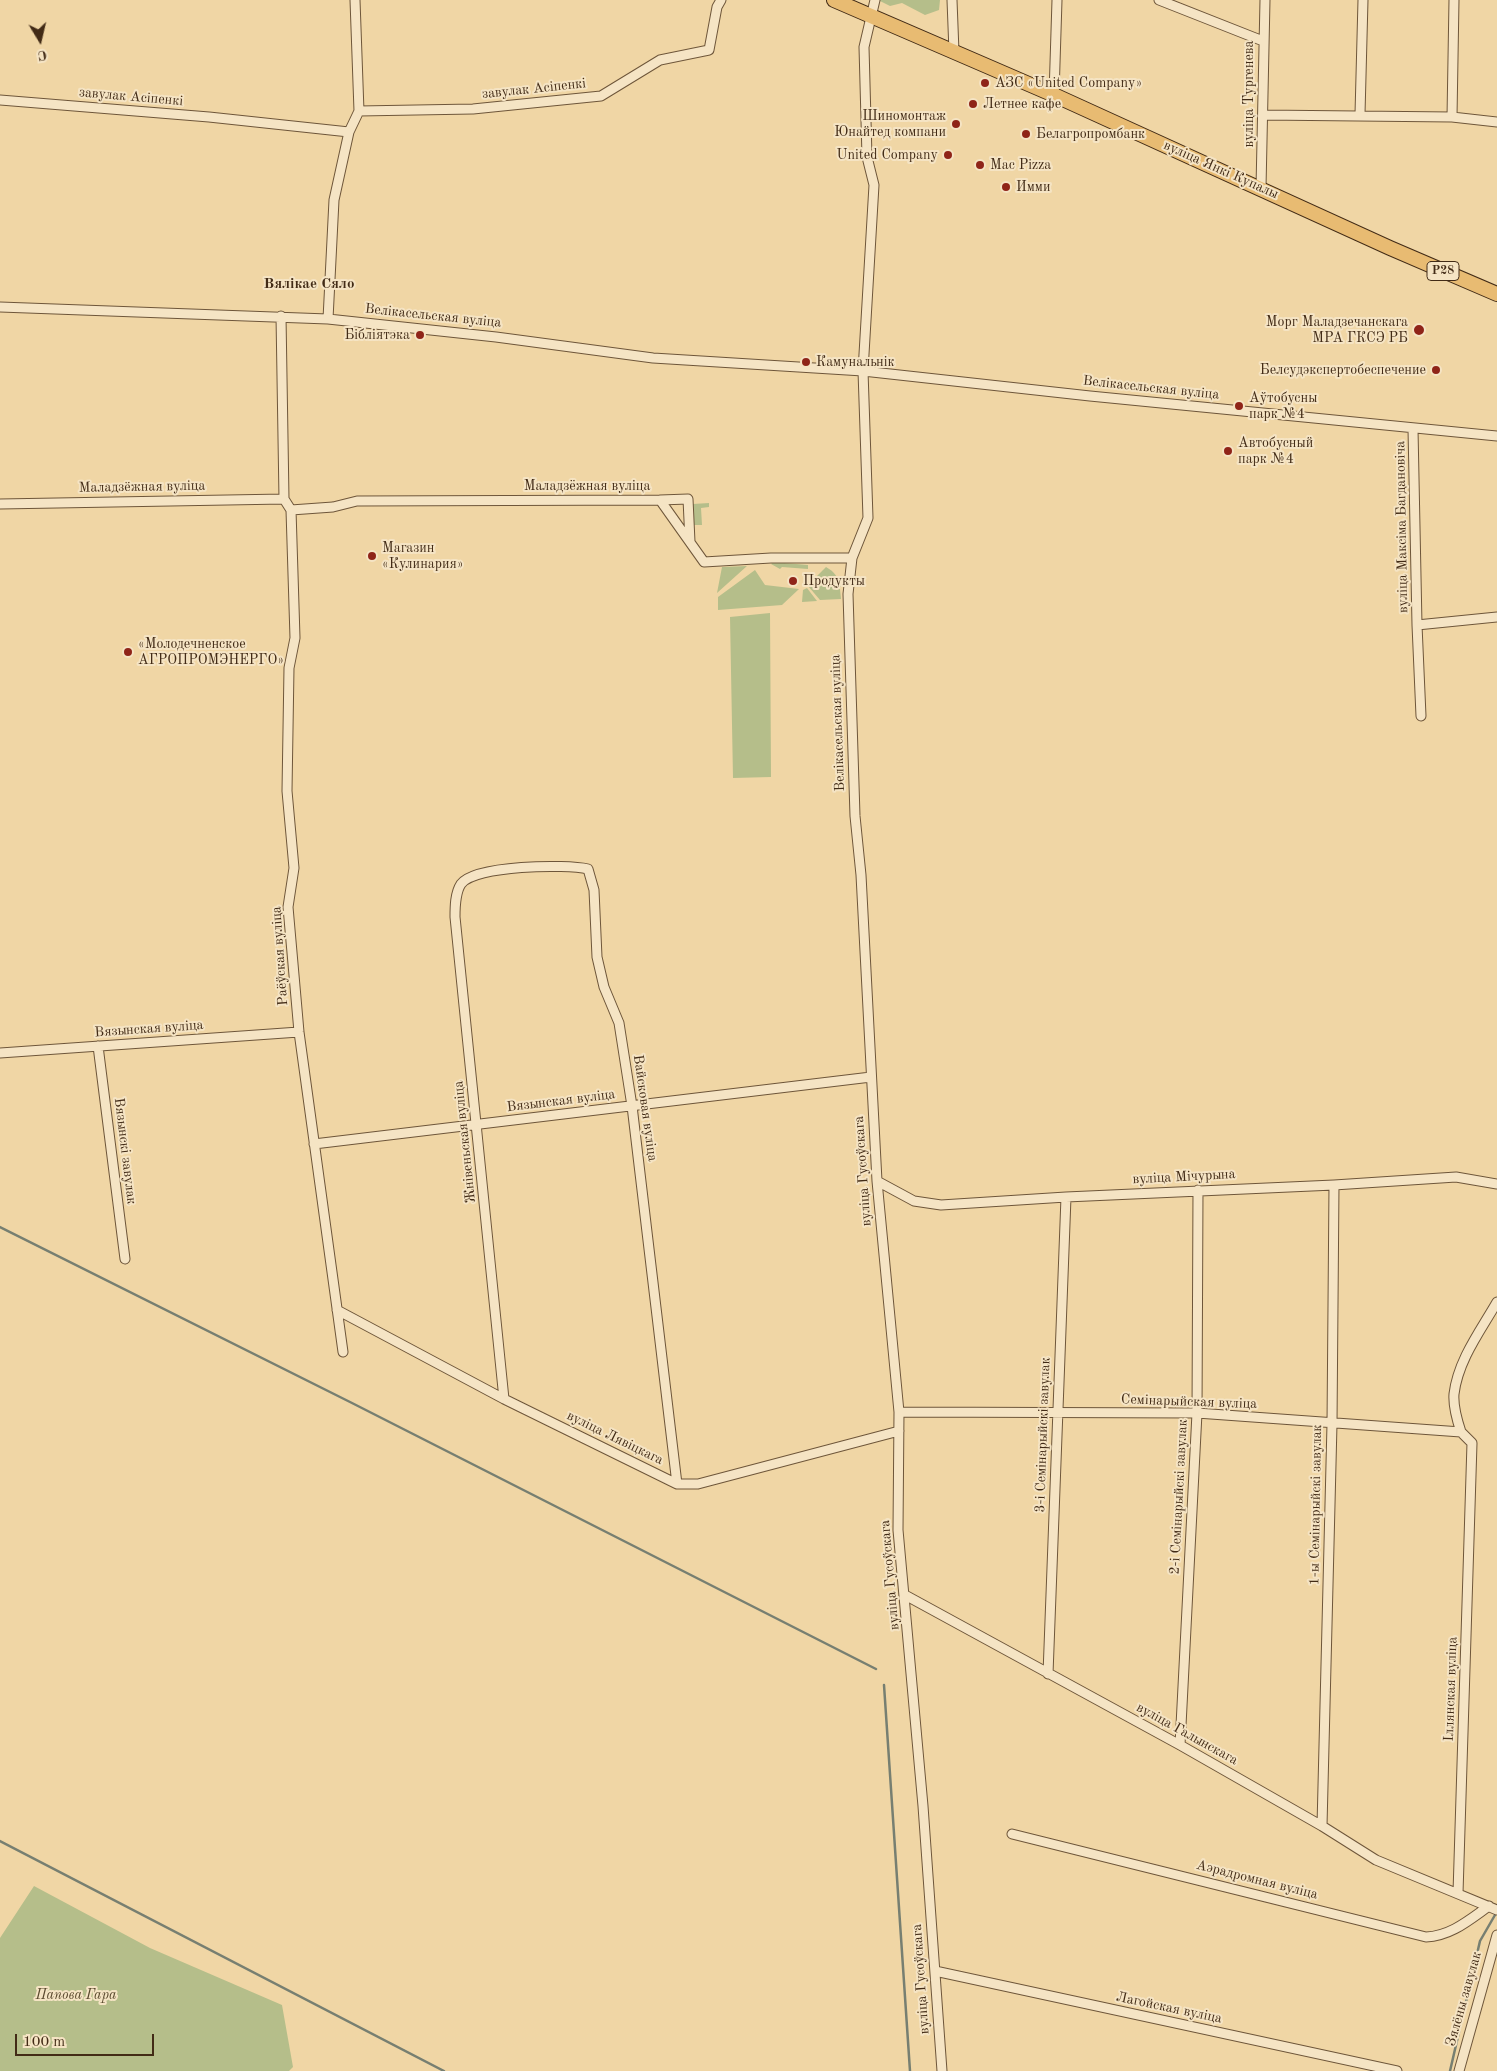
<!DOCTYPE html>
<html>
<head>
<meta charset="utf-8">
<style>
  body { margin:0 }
  #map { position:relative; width:1497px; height:2071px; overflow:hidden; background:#f0d6a5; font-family:"Old Standard TT",serif }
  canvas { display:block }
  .north { position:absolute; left:15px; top:15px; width:50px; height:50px; -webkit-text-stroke:4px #f5e4c4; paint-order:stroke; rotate:171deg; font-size:14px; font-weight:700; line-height:20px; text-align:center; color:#422b16 }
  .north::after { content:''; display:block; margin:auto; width:18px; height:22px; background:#422b16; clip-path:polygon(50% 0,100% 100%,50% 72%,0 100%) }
  .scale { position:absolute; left:15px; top:2034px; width:139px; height:22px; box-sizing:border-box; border:2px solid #422b16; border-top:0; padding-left:6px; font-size:15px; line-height:18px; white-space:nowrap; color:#422b16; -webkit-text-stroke:4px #f5e4c4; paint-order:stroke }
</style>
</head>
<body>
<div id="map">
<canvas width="1497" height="2071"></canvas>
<div class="north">С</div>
<div class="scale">100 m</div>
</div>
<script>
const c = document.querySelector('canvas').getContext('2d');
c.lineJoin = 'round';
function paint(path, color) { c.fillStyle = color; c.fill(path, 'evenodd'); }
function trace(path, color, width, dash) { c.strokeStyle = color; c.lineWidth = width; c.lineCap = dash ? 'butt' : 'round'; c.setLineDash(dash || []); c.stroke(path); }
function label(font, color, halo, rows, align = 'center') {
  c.font = font + ' "Old Standard TT",serif'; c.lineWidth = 4; c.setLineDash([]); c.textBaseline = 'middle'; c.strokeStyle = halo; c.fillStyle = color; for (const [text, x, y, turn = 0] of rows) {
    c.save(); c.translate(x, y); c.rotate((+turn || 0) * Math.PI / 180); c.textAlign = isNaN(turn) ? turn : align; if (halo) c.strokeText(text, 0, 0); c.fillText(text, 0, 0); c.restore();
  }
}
paint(new Path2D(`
  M878 0H940L939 10 925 15 902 3 890 6Z
  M709 503V507L701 508 702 525H693V504Z
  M773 562 808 565V569L782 567 780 569 771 564Z
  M747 566 717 593 722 567Z
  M826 567C835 572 838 577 841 587L814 579Z
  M755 570 765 585 799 589 782 605 718 610V597Z
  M813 581 840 589 841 599 820 600 808 586Z
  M807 588 817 601 802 602 803 590Z
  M770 613 771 777 733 778 730 617Z
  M34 1886 150 1948 282 2005 293 2067 289 2071H0V1938Z`), '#b5be8a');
trace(new Path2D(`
  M0 1227 352 1403 876 1669
  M884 1685 910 2071
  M0 1841 444 2071
  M1450 2071 1480 1941 1495 1915`), '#777f71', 2.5);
const minor = new Path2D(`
  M875 0 864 47 867 157 874 185 863 371 868 518 852 558 848 594 855 816 861 875 877 1181 899 1412 898 1530 923 1806 942 2071
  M952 0 954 52
  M1159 0 1263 41
  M1054 95 1057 0
  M0 100 209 117 349 132
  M359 111 473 109 601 96 660 60 709 50 717 7 721 0
  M1360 114 1363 0
  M1263 115 1452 117 1497 122
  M1452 117 1454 0
  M1261 188 1265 0
  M0 307 328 319 496 337 653 358 863 371 1090 396 1497 436
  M281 316 284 499
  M328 319 334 200 349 132 359 111 355 0
  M1413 429 1417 625 1497 617
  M284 499 291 510 295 638 289 668 287 791 294 868 288 907 299 1032 343 1352
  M660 500 688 499 690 542
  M0 504 284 499
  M291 510 333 507 357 501 660 500 704 562 771 558H852
  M1417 625 1421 716
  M98 1046 125 1259
  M0 1053 299 1032
  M314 1144 871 1077
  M877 1181 914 1201 941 1205 1066 1197 1334 1185 1456 1177 1497 1184
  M337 1310 504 1399 677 1484H698L899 1431
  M504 1399 455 917C455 907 455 893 461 884 475 865 566 864 588 869L594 890 597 957 604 987 619 1023 632 1106 677 1484
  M899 1412 1197 1413 1461 1432 1472 1443 1458 1893
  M1461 1432C1457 1420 1453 1406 1454 1394 1458 1360 1481 1330 1497 1302
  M905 1595 1180 1745 1322 1826 1376 1860 1497 1910
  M1048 1674 1066 1197
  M1180 1745 1197 1413 1198 1190
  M1322 1826 1332 1424 1334 1185
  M1012 1834 1426 1937C1451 1936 1469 1920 1489 1906
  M935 1971 1397 2071
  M1459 2071 1497 1935`);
const primary = new Path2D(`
  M834 0 1054 95 1390 248 1497 294`);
trace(minor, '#6e563a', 11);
trace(primary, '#422b16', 16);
trace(minor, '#f5e4c4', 9);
trace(primary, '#e8bb72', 14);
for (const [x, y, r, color] of [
  [985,83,5,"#8f2418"],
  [973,104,5,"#8f2418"],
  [956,124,5,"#8f2418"],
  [1026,134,5,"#8f2418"],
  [948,155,5,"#8f2418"],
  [980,165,5,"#8f2418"],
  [1006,187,5,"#8f2418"],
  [1419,330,6,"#8f2418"],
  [420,335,5,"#8f2418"],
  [806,362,5,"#8f2418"],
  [1436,370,5,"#8f2418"],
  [1239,406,5,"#8f2418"],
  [1228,451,5,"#8f2418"],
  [372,556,5,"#8f2418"],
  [793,581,5,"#8f2418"],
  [128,652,5,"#8f2418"]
]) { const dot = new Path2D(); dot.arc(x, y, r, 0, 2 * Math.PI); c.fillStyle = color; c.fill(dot); trace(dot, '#f5e4c4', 2); }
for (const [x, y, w] of [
  [1443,271,32]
]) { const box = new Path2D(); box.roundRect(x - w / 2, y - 9.5, w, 19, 4); c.fillStyle = '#f5e4c4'; c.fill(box); trace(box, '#422b16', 1); }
label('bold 12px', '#422b16', null, [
  ["Р28",1443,271]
]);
label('14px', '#422b16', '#f5e4c4', [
  ["АЗС «United Company»",995,83],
  ["Летнее кафе",983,104],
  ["Шиномонтаж",946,116,"right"],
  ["Юнайтед компани",946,132,"right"],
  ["Белагропромбанк",1036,134],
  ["United Company",938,155,"right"],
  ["Mac Pizza",990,165],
  ["Имми",1016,187],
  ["Морг Маладзечанскага",1408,322,"right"],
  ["МРА ГКСЭ РБ",1408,338,"right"],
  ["Бібліятэка",410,335,"right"],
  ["Камунальнік",816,362],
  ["Белсудэкспертобеспечение",1426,370,"right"],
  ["Аўтобусны",1249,398],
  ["парк №4",1249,414],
  ["Автобусный",1238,443],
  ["парк №4",1238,459],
  ["Магазин",382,548],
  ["«Кулинария»",382,564],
  ["Продукты",803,581],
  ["«Молодечненское",138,644],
  ["АГРОПРОМЭНЕРГО»",138,660]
], 'left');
label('14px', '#422b16', '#f5e4c4', [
  ["завулак Асіпенкі",534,89,-6],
  ["вуліца Тургенева",1249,94,-90],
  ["завулак Асіпенкі",131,97,5],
  ["вуліца Янкі Купалы",1221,170,24],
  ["Велікасельская вуліца",433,316,6],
  ["Велікасельская вуліца",1151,388,6],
  ["Маладзёжная вуліца",587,486],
  ["Маладзёжная вуліца",142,487,-1],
  ["вуліца Максіма Багдановіча",1402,527,-91],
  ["Велікасельская вуліца",838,723,-92],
  ["Раёўская вуліца",280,956,-94],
  ["Вязынская вуліца",149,1029,-4],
  ["Вязынская вуліца",561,1101,-7],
  ["Вайсковая вуліца",645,1108,82],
  ["Жнівеньская вуліца",465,1142,-96],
  ["Вязынскі завулак",125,1151,83],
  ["вуліца Гусоўскага",863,1171,-94],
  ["вуліца Мічурына",1184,1177,-3],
  ["Семінарыйская вуліца",1189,1402,2],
  ["3-і Семінарыйскі завулак",1043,1435,-88],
  ["вуліца Лявіцкага",615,1438,26],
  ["2-і Семінарыйскі завулак",1179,1497,-87],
  ["1-ы Семінарыйскі завулак",1316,1505,-89],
  ["вуліца Гусоўскага",890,1575,-95],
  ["Іллянская вуліца",1451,1689,-88],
  ["вуліца Галынскага",1187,1734,29],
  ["Аэрадромная вуліца",1257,1880,14],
  ["вуліца Гусоўскага",921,1979,-94],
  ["Зялёны завулак",1464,1999,-74],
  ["Лагойская вуліца",1169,2008,12]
]);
label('italic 14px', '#59482d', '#f5e4c4', [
  ["Папова Гара",76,1995]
]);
label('bold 15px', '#422b16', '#f5e4c4', [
  ["Вялікае Сяло",309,284]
]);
</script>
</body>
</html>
